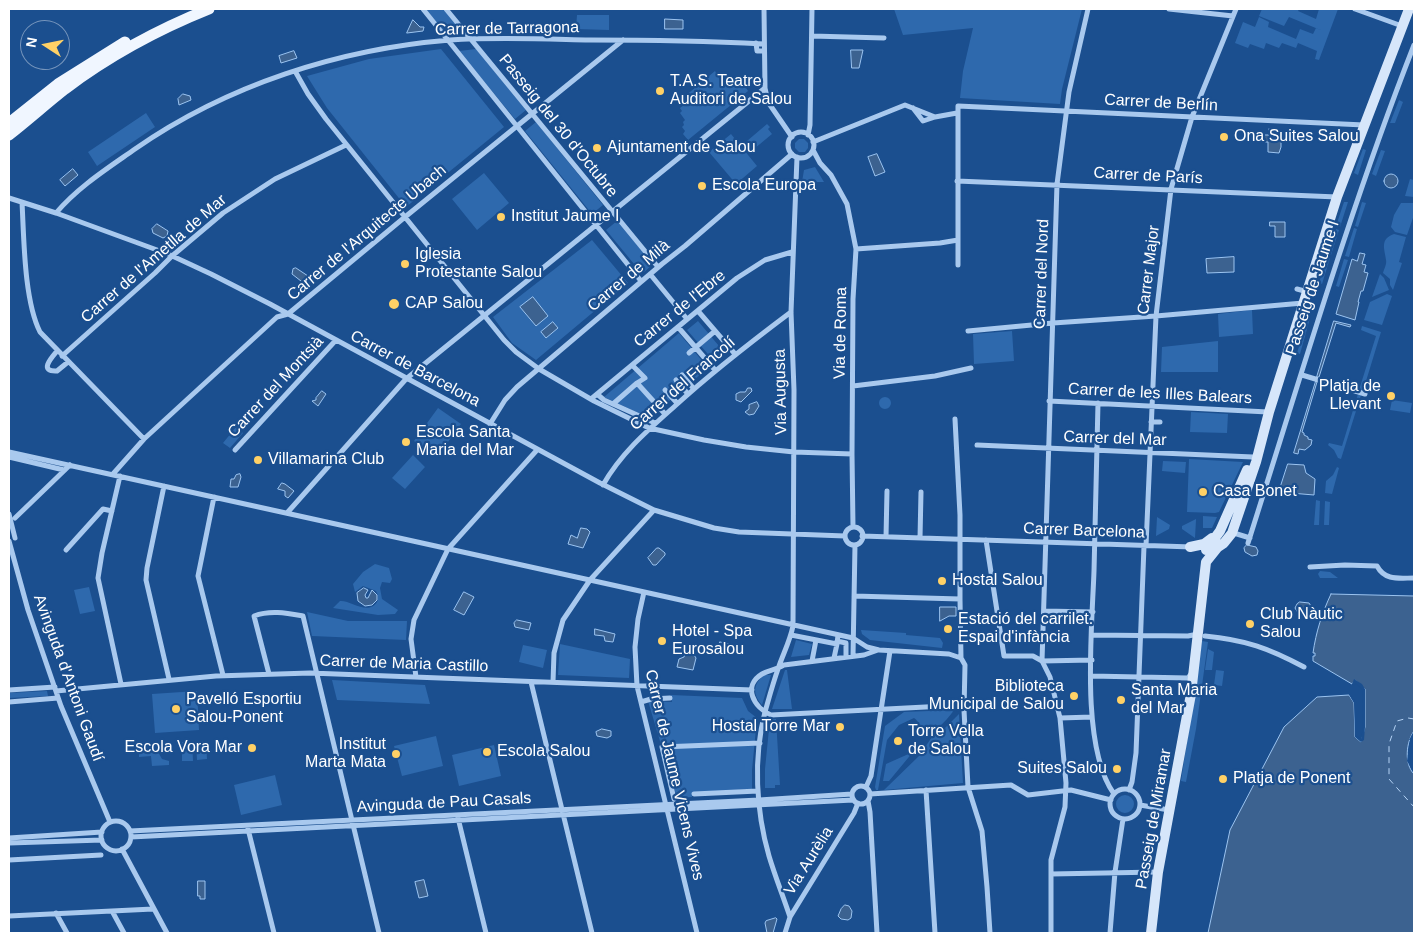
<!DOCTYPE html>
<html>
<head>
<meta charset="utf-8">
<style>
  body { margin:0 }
  #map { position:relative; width:1423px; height:942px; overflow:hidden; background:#1b4f8f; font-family:Helvetica,sans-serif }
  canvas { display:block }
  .frame { position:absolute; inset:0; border:10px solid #fff; pointer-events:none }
  .north { position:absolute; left:20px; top:20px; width:50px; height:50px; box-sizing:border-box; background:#1b4f8f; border:1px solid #7695bc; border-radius:50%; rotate:281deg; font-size:14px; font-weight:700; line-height:20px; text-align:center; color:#fff }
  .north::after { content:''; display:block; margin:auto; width:18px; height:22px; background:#ffd166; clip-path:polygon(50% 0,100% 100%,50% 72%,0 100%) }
</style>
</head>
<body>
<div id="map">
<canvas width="1423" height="942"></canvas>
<div class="frame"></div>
<div class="north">N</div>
</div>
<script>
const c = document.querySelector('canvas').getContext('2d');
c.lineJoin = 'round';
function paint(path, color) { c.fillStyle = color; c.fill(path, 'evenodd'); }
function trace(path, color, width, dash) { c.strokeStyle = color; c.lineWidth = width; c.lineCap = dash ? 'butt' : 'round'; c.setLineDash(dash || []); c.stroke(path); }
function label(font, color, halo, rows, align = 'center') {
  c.font = font + ' Helvetica,sans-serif'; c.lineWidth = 4.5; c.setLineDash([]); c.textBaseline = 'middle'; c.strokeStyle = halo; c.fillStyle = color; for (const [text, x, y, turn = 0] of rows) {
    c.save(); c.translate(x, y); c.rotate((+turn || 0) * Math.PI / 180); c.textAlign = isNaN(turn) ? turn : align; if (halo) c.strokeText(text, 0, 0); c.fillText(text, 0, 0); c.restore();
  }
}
paint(new Path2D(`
  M426 9H444L460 30 445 33Z
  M894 9H1082L1062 89 1060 104 960 98 963 71 973 28 903 35Z
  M1262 9H1299L1298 11 1316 19 1319 9H1338L1319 60 1315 59 1317 51 1298 43 1296 48 1282 43 1279 48 1266 43 1264 49 1250 44 1248 48 1235 43 1243 22 1255 27 1259 17 1269 22 1268 27 1296 39 1300 29 1313 34 1316 28 1323 31 1289 17 1284 26 1259 16Z
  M577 15H609V30L576 29Z
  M441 49 504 127 406 207 327 108 307 76 369 59Z
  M476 49 526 110 515 119 459 51Z
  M715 71 720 80 724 77 726 81 730 78 737 87 743 83 748 91 688 140 683 134 685 131 682 127 684 125 683 122 685 120 680 113 682 111 680 108 688 102 684 97Z
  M1399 100 1403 102 1395 123H1390Z
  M146 113 155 127 97 166 88 152Z
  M536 122 603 205 592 214 525 131Z
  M767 124 770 127 768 129 772 134 754 149 747 141Z
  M731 134 757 166 736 184 709 152Z
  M799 139H804L808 143V148L805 152H799L795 148V143Z
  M1363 149 1366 150 1358 175 1354 173Z
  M1381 150 1385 151 1376 176 1372 174Z
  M815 167 824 182H802L804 170Z
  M484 173 509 203 477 230 452 199Z
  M1410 179 1414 180V197L1405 196Z
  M1344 202H1348L1340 227 1336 226Z
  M1362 202 1366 203 1358 227 1355 226Z
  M1401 203H1414V215L1407 235 1395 232 1391 227 1394 215Z
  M617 221 652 263 650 265 651 266 644 272 641 269 639 270 606 230Z
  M1354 228 1357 229 1349 257 1345 256Z
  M1336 229 1339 230 1331 255 1328 254Z
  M1394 234 1406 237 1399 262 1402 263 1393 290 1390 285V279L1383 273C1384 269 1387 264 1386 260 1385 250 1379 239 1394 234Z
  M592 240 628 283 536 360 512 343 493 317Z
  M1327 257 1330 258 1322 284 1319 283Z
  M1344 259 1348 260 1339 287 1336 286Z
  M1380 274 1384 278 1389 290 1372 297Z
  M1387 294 1392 296 1382 325 1364 320 1370 302Z
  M1252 310 1253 334 1219 337 1218 314Z
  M1308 317 1310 318 1300 354 1297 353Z
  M698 321 724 352 714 361 687 330Z
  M1362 326 1381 332 1363 391 1359 390 1376 336 1361 330Z
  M1012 331 1014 361 974 364 973 334Z
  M679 333 708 368 649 418 604 397Z
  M1218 341V372H1161L1162 347Z
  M1358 394 1361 395 1341 459 1338 458 1334 450 1328 445 1329 443 1342 446Z
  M879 403a6 6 0 1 1 12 0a6 6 0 1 1-12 0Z
  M1392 400 1412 403 1410 413 1390 410Z
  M438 408 461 424 437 457 414 441Z
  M1191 412 1228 414 1227 433 1190 432Z
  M236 427 243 433 230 448 223 443Z
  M413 455 425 467 405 489 392 478Z
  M1189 459 1243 462 1219 512 1215 513 1187 512Z
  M1163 461 1186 462 1185 473 1162 471Z
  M1337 467 1339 468 1332 494 1325 493 1326 481 1333 475Z
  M1316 500 1320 501 1319 525H1314Z
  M1325 501 1330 502 1329 525H1324Z
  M1203 516 1217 517 1212 528H1203Z
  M1157 517 1170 525 1169 529 1156 536Z
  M1196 519V520L1195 538 1182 529V526Z
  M375 564 389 568 392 579 390 583 382 582 380 588 382 599 398 610 395 614 378 615 333 608 340 601C351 600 368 616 377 602 379 598 378 595 376 591L363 586 355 592 353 584 363 572Z
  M1320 571 1330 572 1338 578H1320L1318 574Z
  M89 587 95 611 80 614 74 590Z
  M307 612 348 621H407L406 640 312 636Z
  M861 630 906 633V635L940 638 943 643 942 648 870 640 862 634Z
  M796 640 812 644 809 655 791 657Z
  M1202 641 1208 642 1196 729 1186 782 1181 781Z
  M560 644 630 659 629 678 558 675Z
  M523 645 547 650 543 668 519 662Z
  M1208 649 1214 652 1212 670H1205Z
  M785 670H787L792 709H772Z
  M1216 670 1224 671 1222 686 1214 685Z
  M764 675H771L762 705C752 694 753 684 764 675Z
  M332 680 425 685 430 704 337 700Z
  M47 691 48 696 9 698V693Z
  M197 691 199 730 155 733 152 694Z
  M671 695 742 698 748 711 757 718 752 770V789L692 793V797L677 798 648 701 672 702Z
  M954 710C950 716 932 739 923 731 920 727 919 721 914 718L899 725 887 740 878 790H876L875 787 885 726 904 712Z
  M959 714 963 783 884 790 919 756 932 737 945 728Z
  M770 719H776L780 785H775V788H765V769Z
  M436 736 443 766 402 776 394 746Z
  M192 741 193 761H182V742Z
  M196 741H206L207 759 197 760Z
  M161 742 158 752 162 759 169 761V765L152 766 151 756 139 757V747L142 746V743Z
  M494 745 501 776 459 786 452 755Z
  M913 752 889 781H883L886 764Z
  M275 775 282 805 241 815 234 785Z
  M1116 804a9 9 0 1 1 18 0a9 9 0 1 1-18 0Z`), '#2e69ad');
const water = new Path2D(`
  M665 19 683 20V29H665Z
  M413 20 420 27H424L423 31 407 33Z
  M851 50H863L859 68H852Z
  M294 51 297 58 281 63 279 56Z
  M183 94 190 96 191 100 179 105 178 99Z
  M1269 129 1277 130 1281 132V147L1279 153 1268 152V142H1263L1264 135H1269Z
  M877 154 885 172 875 176 868 157Z
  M73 169 78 175 65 186 60 180Z
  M1384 181a7 7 0 1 1 14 0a7 7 0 1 1-14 0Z
  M1270 222H1285V237H1275V226H1270Z
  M157 224 168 231 167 236 163 238 153 233 152 229Z
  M1360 253 1365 254 1362 264 1366 265 1364 272 1368 273 1363 291H1361L1358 302H1359L1355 320 1336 314 1352 259 1357 261Z
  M1234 257V272L1207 273 1206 259Z
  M296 268 311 278 309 284 306 285 292 274 293 269Z
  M533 297 548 316 536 326 520 307Z
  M1334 321 1351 325 1350 327 1336 323 1319 377H1317Z
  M553 322 558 328 546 338 541 332Z
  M1316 381 1317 382 1302 432 1304 433V435L1308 437V439L1312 440 1311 445 1305 450 1299 449 1298 454 1294 453Z
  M748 388H751L752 391 741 402 736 400V394L740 392H745Z
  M322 391 326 394 318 406 312 401 316 400V398Z
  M757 402 759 406 754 414 749 415 745 412 749 409V405Z
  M1288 464 1304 465 1306 473 1315 479 1314 495 1279 492Z
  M240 474 241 477 238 487H230L231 479H234L236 475Z
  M282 483 285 484 294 491 288 498 285 496V491L278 489Z
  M581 528 587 529 590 532 583 548 568 544 571 535 577 538Z
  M1247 545 1256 547 1258 551 1257 555 1252 556 1245 552 1244 548Z
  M657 548H659L665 553V555L656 565H653L648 558Z
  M364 588 368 590 365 595 366 598H368L372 590 377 595V600L372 605 365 606 358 601 357 593Z
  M464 592 474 597 464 615 454 610Z
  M1331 594 1414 596V731C1406 742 1404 764 1414 774V933H1208L1230 830 1284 727 1317 697 1349 695 1354 703 1355 737 1361 742 1365 727V689L1355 680 1352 684 1313 661V656H1315V653H1313C1316 632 1322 613 1331 594Z
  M1300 602 1309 603 1311 606 1303 614 1298 613 1295 608 1297 604Z
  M940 607H956V616H949L940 621Z
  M517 620 531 623 529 630 515 627 514 623Z
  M595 629 615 634 613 642 605 641 604 636 595 635Z
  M720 642 734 645 732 653 718 650Z
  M692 652 696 658 693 670 677 667 679 659 684 657 685 654Z
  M602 729 611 731V736L607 738 597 736 596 732Z
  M424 880 428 896 419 898 415 882Z
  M198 881H205V899H200V896H198Z
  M845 905 849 906 852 911 851 918 848 920 841 919 838 916 841 909Z
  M776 918 777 919 773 933H767L765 923 766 921Z`);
paint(water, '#3c6290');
trace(water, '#9cc4f0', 1);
paint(new Path2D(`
  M1354 679 1362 684 1365 689V727L1364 740 1361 742 1355 737 1354 703 1348 693 1357 703V736L1361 739 1363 727 1362 690 1356 683 1354 686 1352 684Z
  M1414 731 1410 761 1414 773 1407 761 1410 740H1409Z`), '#1b4f8f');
trace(new Path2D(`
  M1414 719 1408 718 1397 721 1389 744V779L1414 807`), '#b5d3f5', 1, [6, 5]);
trace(new Path2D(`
  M423 9 641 281
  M446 9 658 267
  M764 9 765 88 768 102 792 137
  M1169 9 1233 16
  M1355 9 1402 26
  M812 36 884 38
  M756 43 757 51H764
  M295 71 308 94 326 119 504 340 516 352 539 369 594 401 649 428 704 440 746 447 794 452 852 454
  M913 108 923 121 935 117 957 113
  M788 145a13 13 0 1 1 26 0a13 13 0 1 1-26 0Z
  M808 135 810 125 812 9
  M813 142 905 105 935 117
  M813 150 820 163 831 175 847 204 856 249 853 299 852 454 853 527
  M957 181 1337 197
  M9 198 56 213 168 254 211 274 270 304 600 483 654 510 714 528 739 532 845 536
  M22 202C24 239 24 300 40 332L144 439
  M56 213C78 187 108 168 135 149 227 85 339 49 450 40 497 37 543 39 590 40 648 40 706 41 764 44
  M856 249 940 243 958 240
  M958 265V106L1364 125
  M650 274 687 319
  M1297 289 1312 293
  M698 311 735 354
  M678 327 715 370
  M968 331 1053 323 1156 316 1303 303
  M57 351C52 357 38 372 57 371L68 362
  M689 353 715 331
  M62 356 155 273 172 256 223 213 275 179 346 145
  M682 375 694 389
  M1302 375 1365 394
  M676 380 688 394
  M637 383 665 414
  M853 386 935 376 971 368
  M665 390 677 403
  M597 394 604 400 655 423
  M591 399 737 278 765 260 792 252
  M1049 401 1268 412
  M1098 403C1097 459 1095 515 1094 571 1092 629 1080 747 1114 794
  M613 404 637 383 645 378 632 365
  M1151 422H1160
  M490 424 505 400 517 387 662 264 685 246 792 154
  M977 445 1253 457
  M235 450 336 340
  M9 452 853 638 867 647 879 650 949 654 961 658
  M9 457 64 470
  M113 474 144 439 277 317 288 314 405 217 623 40
  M120 476 102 553 98 578 121 684
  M603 485C621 453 648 430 675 406 712 372 751 342 791 312
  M164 486 147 568 146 580 169 679
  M214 497 198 576 223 675
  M287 513 406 379 765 88
  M9 514 15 538
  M15 518 70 465
  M845 536a9 9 0 1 1 18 0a9 9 0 1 1-18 0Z
  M1237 534 1250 538
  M862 536 1192 547
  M886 537 887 491
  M920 538 921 492
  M986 540 1004 656H1033L1042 661 1092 660
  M9 541 28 610 61 706 110 822
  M1248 543C1301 376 1350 208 1414 45
  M1146 546 1156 316 1171 189 1192 117 1236 9
  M66 550 103 509 112 511
  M1310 567 1345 565 1377 566C1385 581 1399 578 1414 578
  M644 592 638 619 635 647 637 686 697 933
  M854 596 960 599V515L955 419
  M960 599 961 658 965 665 964 710 968 787 982 831 987 887 990 933
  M1044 611 1093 612
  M791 635 837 644 838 635
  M1092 635 1188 636 1193 635
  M1205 636C1246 640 1268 648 1304 667
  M837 641 846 643V657
  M878 650 864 655 784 665C776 670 769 670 762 674 742 686 754 708 771 715L964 705
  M853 656 855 545
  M834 658 837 644
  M812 661 816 640
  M269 674 254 616C270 610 286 613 303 616L379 933
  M1091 676 1188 678 1191 674
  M416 677 411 639 414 620 448 549 537 450
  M531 682 592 933
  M553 682 554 653 563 620 590 580 654 510
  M9 690 55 687
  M56 691 216 676 310 673 752 690
  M9 702 58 698
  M641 702 651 699 670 698
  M1060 718 1092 717
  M852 795a9 9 0 1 1 18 0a9 9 0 1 1-18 0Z
  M866 787 871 776 890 651
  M1110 804a15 15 0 1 1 30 0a15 15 0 1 1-30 0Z
  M926 790 935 933
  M1129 790 1132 782 1136 753 1144 546
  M694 794 758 791
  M870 794 1011 785 1028 795 1071 790 1111 800
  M674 799 662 747 760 743
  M868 801 870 812 877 933
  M1140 805 1169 810
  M458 818 486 933
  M101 836a15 15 0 1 1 30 0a15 15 0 1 1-30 0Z
  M248 829 274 933
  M130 831 759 800 852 794
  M131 837 853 800
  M9 838 102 832
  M9 843 102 840
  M122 849 167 933
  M9 860 101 855
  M1051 874 1158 872
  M112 911 124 933
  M56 913 67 933
  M9 916 153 909
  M790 917C783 896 775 876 769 856 756 811 753 758 765 712 769 698 773 683 778 669 783 654 790 641 793 626L794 390 791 312 797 157
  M785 933 790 917 854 813 858 803
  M1051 933V860L1065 807 1066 783 1060 718 1050 677 1042 661 1057 184 1069 92 1088 9
  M1110 933 1115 872 1123 819`), '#a9c9ee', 5);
trace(new Path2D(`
  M1190 547 1204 544 1212 538
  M1208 548 1218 547 1224 543 1232 533 1256 462 1269 412 1337 197 1409 9
  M1206 550 1220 531 1247 470
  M1151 933 1158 872 1191 694 1206 562 1218 547`), '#d6e6fa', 10);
trace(new Path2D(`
  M9 123 58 84 125 42
  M9 135C28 120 46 104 65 89 109 56 159 29 209 9`), '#f0f6ff', 11);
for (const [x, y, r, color] of [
  [660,91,5,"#ffd166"],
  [1224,137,5,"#ffd166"],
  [597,148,5,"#ffd166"],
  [702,186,5,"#ffd166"],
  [501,217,5,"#ffd166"],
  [405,264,5,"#ffd166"],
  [394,304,6,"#ffd166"],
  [1391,396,5,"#ffd166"],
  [406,442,5,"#ffd166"],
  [258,460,5,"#ffd166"],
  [1203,492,5,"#ffd166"],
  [942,581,5,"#ffd166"],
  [1250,624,5,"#ffd166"],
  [948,629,5,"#ffd166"],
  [662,641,5,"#ffd166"],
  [1074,696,5,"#ffd166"],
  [1121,700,5,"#ffd166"],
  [176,709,5,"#ffd166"],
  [840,727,5,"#ffd166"],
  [898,741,5,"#ffd166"],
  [252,748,5,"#ffd166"],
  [487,752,5,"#ffd166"],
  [396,754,5,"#ffd166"],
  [1117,769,5,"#ffd166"],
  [1223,779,5,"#ffd166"]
]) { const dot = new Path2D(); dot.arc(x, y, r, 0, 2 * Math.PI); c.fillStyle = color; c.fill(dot); trace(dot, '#1b4f8f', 2); }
label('16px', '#fff', '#1b4f8f', [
  ["Carrer de Tarragona",507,29,-1],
  ["Carrer de Berlín",1161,103,3],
  ["Passeig del 30 d'Octubre",558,126,51],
  ["Carrer de París",1148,176,3],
  ["Carrer de l'Arquitecte Ubach",367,233,-40],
  ["Carrer de l'Ametlla de Mar",154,259,-41],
  ["Carrer Major",1149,270,-83],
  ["Carrer del Nord",1042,274,-88],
  ["Carrer de Milà",629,276,-40],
  ["Passeig de Jaume I",1313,288,-72],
  ["Carrer de l'Ebre",680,309,-39],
  ["Via de Roma",841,333,-89],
  ["Carrer de Barcelona",415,369,28],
  ["Carrer del Francolí",683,384,-41],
  ["Carrer del Montsià",276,387,-47],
  ["Via Augusta",781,392,-91],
  ["Carrer de les Illes Balears",1160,394,3],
  ["Carrer del Mar",1115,439,2],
  ["Carrer Barcelona",1084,531,2],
  ["Carrer de Maria Castillo",404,664,2],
  ["Avinguda d'Antoni Gaudí",68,678,70],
  ["Carrer de Jaume Vicens Vives",674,775,77],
  ["Avinguda de Pau Casals",444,803,-3],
  ["Passeig de Miramar",1154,819,-80],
  ["Via Aurèlia",809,861,-58]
]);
label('16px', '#fff', '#1b4f8f', [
  ["T.A.S. Teatre",670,82],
  ["Auditori de Salou",670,100],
  ["Ona Suites Salou",1234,137],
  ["Ajuntament de Salou",607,148],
  ["Escola Europa",712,186],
  ["Institut Jaume I",511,217],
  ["Iglesia",415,255],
  ["Protestante Salou",415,273],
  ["CAP Salou",405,304],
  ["Platja de",1381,387,"right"],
  ["Llevant",1381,405,"right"],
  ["Escola Santa",416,433],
  ["Maria del Mar",416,451],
  ["Villamarina Club",268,460],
  ["Casa Bonet",1213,492],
  ["Hostal Salou",952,581],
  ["Club Nàutic",1260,615],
  ["Salou",1260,633],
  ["Estació del carrilet.",958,620],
  ["Espai d'infància",958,638],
  ["Hotel - Spa",672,632],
  ["Eurosalou",672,650],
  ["Biblioteca",1064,687,"right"],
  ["Municipal de Salou",1064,705,"right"],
  ["Santa Maria",1131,691],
  ["del Mar",1131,709],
  ["Pavelló Esportiu",186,700],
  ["Salou-Ponent",186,718],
  ["Hostal Torre Mar",830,727,"right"],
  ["Torre Vella",908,732],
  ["de Salou",908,750],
  ["Institut",386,745,"right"],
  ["Marta Mata",386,763,"right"],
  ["Escola Vora Mar",242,748,"right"],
  ["Escola Salou",497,752],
  ["Suites Salou",1107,769,"right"],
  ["Platja de Ponent",1233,779]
], 'left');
</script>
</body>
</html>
